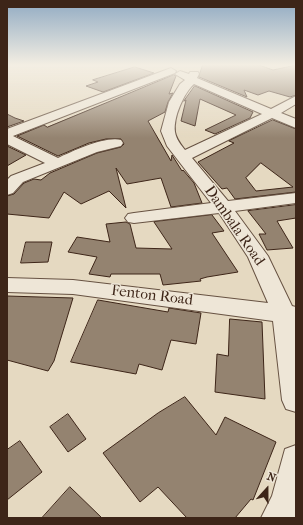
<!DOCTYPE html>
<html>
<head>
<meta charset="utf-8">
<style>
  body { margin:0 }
  #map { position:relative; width:303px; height:525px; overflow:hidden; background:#e5d9c1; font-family:"IM FELL French Canon",serif }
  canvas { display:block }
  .frame { position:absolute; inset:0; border:8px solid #3d2518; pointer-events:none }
  .north { position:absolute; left:247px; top:469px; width:40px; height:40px; -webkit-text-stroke:3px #eee6d7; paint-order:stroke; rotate:21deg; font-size:11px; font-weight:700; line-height:16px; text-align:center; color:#3d2518 }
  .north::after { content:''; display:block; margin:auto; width:14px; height:18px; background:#3d2518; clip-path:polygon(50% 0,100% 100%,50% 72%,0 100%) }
</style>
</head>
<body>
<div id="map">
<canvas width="303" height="525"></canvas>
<div class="frame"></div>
<div class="north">N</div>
</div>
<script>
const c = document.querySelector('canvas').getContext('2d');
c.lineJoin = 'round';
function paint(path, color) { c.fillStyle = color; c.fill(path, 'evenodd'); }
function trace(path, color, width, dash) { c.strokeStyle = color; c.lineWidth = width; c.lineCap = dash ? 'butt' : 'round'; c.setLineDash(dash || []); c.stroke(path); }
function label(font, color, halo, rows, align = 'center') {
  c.font = font + ' "IM FELL French Canon",serif'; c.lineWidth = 3; c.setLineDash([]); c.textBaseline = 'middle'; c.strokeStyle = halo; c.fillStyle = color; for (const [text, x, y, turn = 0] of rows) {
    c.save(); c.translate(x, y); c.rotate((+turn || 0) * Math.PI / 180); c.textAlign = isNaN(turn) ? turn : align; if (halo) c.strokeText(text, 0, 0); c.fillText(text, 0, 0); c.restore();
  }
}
const building = new Path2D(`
  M203 65H259L273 70 296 65V95L290 97 269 91 258 95 244 90 247 97 199 77Z
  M135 67 154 73 103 92 86 86 98 82 93 80Z
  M174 75 176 76 169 94 173 93 168 102 165 112 148 121 171 161 172 155 182 171 183 170 194 183 202 203 171 207 161 178 127 184 116 168 126 208 109 191 81 204 64 192 49 218 7 214V196L14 194 24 183 34 179 41 180 50 173 97 153 121 147 124 144 121 139H106L89 143 58 156 17 136 44 125 47 127Z
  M195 86 253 112 250 118 215 134 205 130 236 115 200 99 195 126 181 121 186 100 184 101Z
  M7 114 15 118 24 121 7 127Z
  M273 120 296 129V192L235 199 227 188 222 189 198 162 234 143 229 141ZM261 163 293 187 256 191 246 178Z
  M7 146 26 155 7 166Z
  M296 205V218L277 221 293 248 267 250 259 234H266L248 211Z
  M212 215 224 231 212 233 238 272 207 277 200 279 201 281 163 285 160 274H111L110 277 89 274 97 257 68 252 77 237 110 242 106 224 126 222 130 224 136 248 172 249 154 222Z
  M26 242H52L48 262 21 263Z
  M7 296 73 298 54 361 48 371 7 360Z
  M98 300 168 312 169 308 201 313 196 344 171 340 162 370 139 364 136 374 71 362Z
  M230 319 262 322 265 399 215 392 217 354 228 356Z
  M185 397 216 435 225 417 276 442 253 500 251 499 235 518H187L158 487 140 502 103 453 158 413Z
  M68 414 86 439 68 452 50 427Z
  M20 441 42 472 7 500V450Z
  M70 487 102 518H42Z`);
paint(building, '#948370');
trace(building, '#3d2518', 1);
const minor = new Path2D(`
  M171 68 176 71 175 73 13 136 58 158C73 151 105 136 121 140L123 143 121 146 97 152 23 182 13 193 7 195V180L11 176 45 163 7 144V129Z
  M180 71 189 74 190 72H198L199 74 197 78 271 109 296 96V104L281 113 296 119V128L272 118 192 158 228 201 296 193V203L235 211 268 256 292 306 296 307V412L286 409 282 400 273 321 73 294 7 292V278L73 280 268 303 248 257 219 213 134 223 128 222 125 218 128 214 134 213 211 203 167 146 161 131 169 102 180 84 185 80 175 74ZM194 84 262 114 185 150C181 145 176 139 175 132 173 117 184 93 194 84Z
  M296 445V518H261L272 496 285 449Z`);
trace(minor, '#675242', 2);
paint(minor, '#eee6d7');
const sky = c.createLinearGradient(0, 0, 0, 138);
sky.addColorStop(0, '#90aac2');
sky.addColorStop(0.47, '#f3eee3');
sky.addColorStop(1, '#f3eee300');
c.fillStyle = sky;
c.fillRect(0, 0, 303, 138);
label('15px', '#3d2518', '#eee6d7', [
  ["Dambala Road",234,226,55],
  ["Fenton Road",152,296,7]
]);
</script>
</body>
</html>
